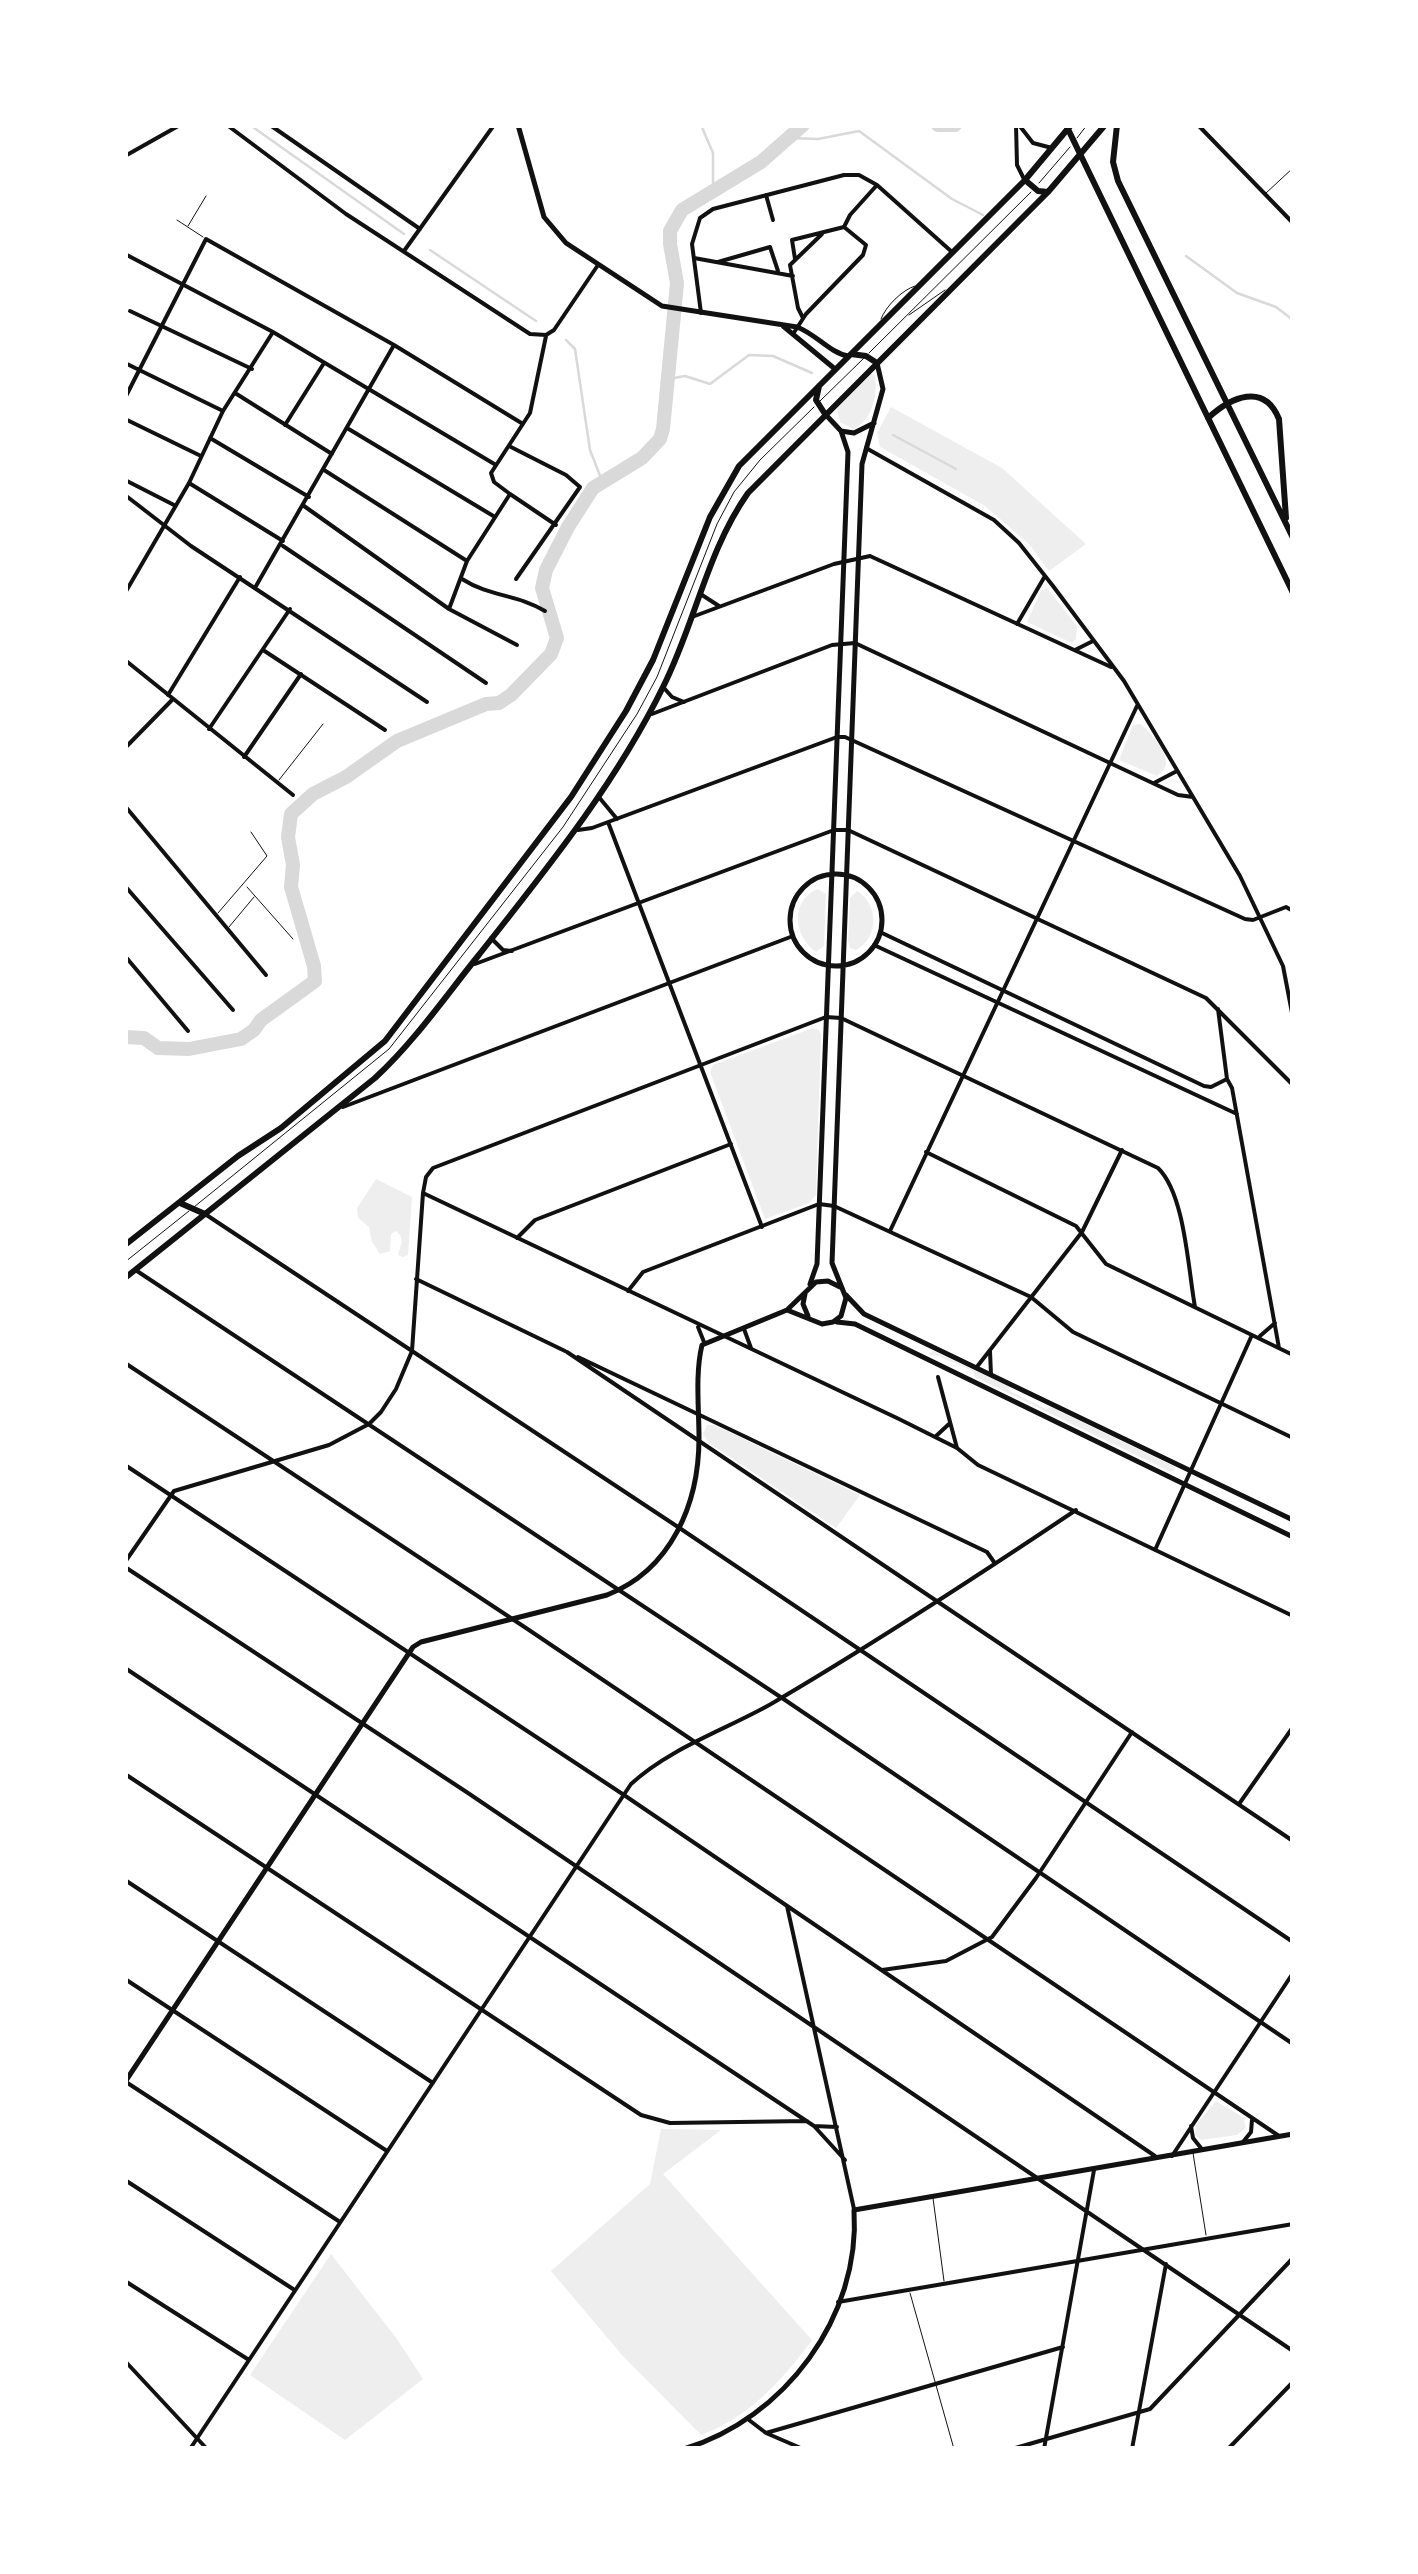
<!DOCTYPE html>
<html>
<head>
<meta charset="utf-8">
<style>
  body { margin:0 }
  #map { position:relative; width:1418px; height:2574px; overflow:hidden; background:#fff; font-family:"Noto Serif",serif }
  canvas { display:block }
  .frame { position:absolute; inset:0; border:128px solid #fff; pointer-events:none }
</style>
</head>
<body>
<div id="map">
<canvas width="1418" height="2574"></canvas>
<div class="frame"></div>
</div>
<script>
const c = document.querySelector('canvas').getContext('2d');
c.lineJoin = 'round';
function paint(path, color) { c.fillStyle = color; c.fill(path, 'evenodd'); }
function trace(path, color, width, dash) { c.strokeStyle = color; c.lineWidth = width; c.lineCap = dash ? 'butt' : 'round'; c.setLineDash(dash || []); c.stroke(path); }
paint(new Path2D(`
  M871 374 875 375C878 394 872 422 853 429L840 422 837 408Z
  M891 407 1002 468 1086 544 1049 571 1029 544 985 506 880 447 877 433Z
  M1047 588 1077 626 1076 639 1072 643 1027 622 1041 591Z
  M1140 724C1148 729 1165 749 1166 761 1167 768 1161 772 1157 776L1119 760 1133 725Z
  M818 889 826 894 824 946 816 952C793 936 790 900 818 889Z
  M857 891C879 904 879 938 856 950L850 948 848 941 850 898Z
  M813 1028 819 1030 821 1035 816 1195 809 1203 765 1219 710 1072 713 1065Z
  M376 1179 412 1197 408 1255 403 1257 398 1255C401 1245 405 1238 396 1231L391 1234 390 1251 380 1254 372 1242 369 1227 358 1218 357 1208Z
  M933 1351 1008 1386 1010 1391 1046 1409 1051 1407 1173 1466 1175 1470 1171 1472 975 1377 973 1371 936 1355 931 1356 929 1353Z
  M707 1425H714L860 1495 836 1528 709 1443 703 1434Z
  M1216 2101 1243 2117 1246 2128 1237 2135 1201 2140 1195 2135 1196 2125Z
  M661 2129 721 2130 663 2174 812 2340C783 2380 748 2418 701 2435L622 2355 551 2271 650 2184Z
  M331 2254 397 2339 423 2379 345 2440 250 2375Z`), '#eee');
trace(new Path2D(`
  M250 125 404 234
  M701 125 713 153V189
  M790 138 818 139 859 131 952 199 983 215
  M430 250 536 321
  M1186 256 1237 293 1276 307 1293 320
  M566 340 575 349 590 450 602 481
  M668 379 685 376 710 384 749 355 773 356 812 373
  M893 435 956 469`), '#d9d9d9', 2.5);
trace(new Path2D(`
  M938 125H955
  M125 1037 144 1038 158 1048 189 1049 241 1039 254 1030 261 1020 315 981 314 966 291 887 293 865 288 837 291 814 313 794 346 777 397 741 486 704 499 703 511 695 551 654 557 638 542 588 546 570 568 527 593 488 642 458 660 439 663 429 677 283 670 244V231L682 210 761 162 803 125`), '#d9d9d9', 14);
trace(new Path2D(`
  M1077 138 1087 125
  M1039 183 1070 147
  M1266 193 1293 168
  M177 220 203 237
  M188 226 206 196
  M909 315 945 290
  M881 319C886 306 902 290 915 286
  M869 353 1031 192
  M819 402 864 358
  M279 780 323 724
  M247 887 293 939
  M218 913 267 856 251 832
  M229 927 254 897
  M194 1207 389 1049 563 827 637 714 657 677 717 524 734 492 760 460 814 407
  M125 1262 189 1211
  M1193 2153 1206 2235
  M933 2198 944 2281
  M910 2293 954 2449`), '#111', 1);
trace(new Path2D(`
  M227 125 346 214 530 334 546 335 554 330 598 265
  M270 125 420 229
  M1016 125 1017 165 1024 179
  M1019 125 1033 143 1052 148
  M1198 125 1293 223
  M125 156 180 125
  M766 195 773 220
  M844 227 850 215 877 185
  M404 251 494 125
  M125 254 273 332 496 465
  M694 258 793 276
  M718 262 770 247 778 271
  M130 311 252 369
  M701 313 692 244 700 218 713 209 844 175H859L877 185 952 252
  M803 318 798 308 790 265 822 234
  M793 334 806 314 863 255 866 245 844 227 792 240 795 259
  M125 363 223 411
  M235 393 332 454
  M125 398 206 239 394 345 523 424
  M125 419 201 456
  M285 425 324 363
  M347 428 495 517
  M210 438 309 497
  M509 446 566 475 580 487 516 579
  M866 448 994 520 1019 543 1053 586 1124 681 1240 876 1283 966 1293 1018
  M324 470 467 561
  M125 480 174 505
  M189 483 283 541
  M510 494 556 525
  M125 495 191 546 427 702
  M304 506 449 609 517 645
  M283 546 486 683
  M462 579C490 597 517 594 545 611
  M256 586 394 345
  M125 593 189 483 223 411 273 332
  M702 595 719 606
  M449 609 467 561 510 494 494 482 491 473 530 413 546 336
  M692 617 834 564 870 556 1111 667
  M1017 624 1045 576
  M263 650 385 730
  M1075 650 1093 641
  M125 660 293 795
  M664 688 672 697 684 702
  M168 695 240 577
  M652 714 832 645 855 643 1178 795 1193 797
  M209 729 290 609
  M125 748 173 699
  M244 757 301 674
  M1154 783 1177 771
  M598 796 617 819
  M125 806 266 975
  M608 822 762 1227
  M578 830 592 828 837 737H845L1245 919 1253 920 1286 907 1293 911
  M125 886 233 1010
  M880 932 1204 1086 1211 1087 1227 1079
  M491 938 503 950 512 951
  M874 945 1237 1114
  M125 956 188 1031
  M475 964 834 830H848L1206 998 1293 1085
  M1218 1009 1227 1079 1232 1088 1279 1348
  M343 1107 793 936
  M926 1152 1076 1226 1106 1264 1293 1355
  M423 1193 899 1419 957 1448 978 1465 1293 1616
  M205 1214 681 1529 1293 1942
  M890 1231 1137 706
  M517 1238 535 1220 731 1144
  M137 1271 785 1700 1293 2044
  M416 1279 565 1351
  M628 1291 643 1272 819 1204 834 1206 1031 1297 1073 1332 1293 1438
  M698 1327 704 1342
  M744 1329 751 1348
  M1260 1336 1275 1323
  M990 1351 991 1375
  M567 1352 1293 1841
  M578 1357 987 1552 994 1562
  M125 1363 526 1628 1279 2136
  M976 1368 1082 1232 1122 1150
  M938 1377 957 1448
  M935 1437 949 1424
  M125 1465 624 1795 1155 2156
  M1155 1550 1252 1335
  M125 1562 174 1491 329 1445 369 1424 381 1412 396 1389 412 1351 423 1193 426 1177 433 1168 826 1017 841 1018 1158 1168C1185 1194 1188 1269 1195 1307
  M125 1567 468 1793 1293 2351
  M125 1668 814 2126 845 2160
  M125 1774 641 2115 670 2123 807 2121
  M1239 1804 1293 1727
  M125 1880 433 2083
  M787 1906 854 2209
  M882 1970 946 1961 992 1937 1036 1878 1132 1732
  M125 1979 387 2151
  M126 2082 340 2222
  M814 2126 837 2127
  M1191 2126 1193 2138 1201 2148
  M1243 2142 1251 2132 1252 2120
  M1172 2156 1293 1973
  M125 2180 293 2289
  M125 2281 249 2360
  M838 2302 1293 2224
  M125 2361 207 2449
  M749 2420 766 2433 803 2449
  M766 2433 1063 2347
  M190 2449 631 1784C670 1748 725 1730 771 1704 875 1643 976 1577 1076 1510
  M1012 2449 1150 2409 1293 2258
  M1044 2449 1094 2170
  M1132 2449 1166 2264
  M1228 2449 1293 2382`), '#111', 4);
trace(new Path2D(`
  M518 125 544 217 566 243 662 306 797 327C816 334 830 353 848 356
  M783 326 835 369
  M841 431 854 433 874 423
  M790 920a46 46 0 1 1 92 0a46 46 0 1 1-92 0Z
  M810 1284 817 1264 848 452 841 431 826 415
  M805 1294 803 1304 808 1316
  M846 1295 864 1314 1293 1520
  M787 1310 822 1324 833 1322 841 1316 846 1298 832 1263 862 464 883 389 877 363
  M837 1322 855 1324 1293 1537
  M125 2082 413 1647 421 1642 607 1595C671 1570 699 1504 699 1438 699 1408 695 1374 702 1345L787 1310 816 1282 828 1281 840 1287`), '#111', 5);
trace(new Path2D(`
  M684 2449C784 2419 861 2317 854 2210L1293 2134`), '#111', 5);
trace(new Path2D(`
  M1025 180 1038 191 1048 192
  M851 354 866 356 877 363
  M819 386 816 400 825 414
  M180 1203 205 1214
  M125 1245 238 1156 281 1128 385 1041 571 797 626 711 653 660 710 517 739 466 1025 180 1071 125
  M125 1278 375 1078C414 1042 445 997 478 956 545 871 615 785 663 687 695 624 707 551 748 493L1048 192 1105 125`), '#111', 6);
trace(new Path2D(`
  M1066 125 1293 593
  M1117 125 1113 162 1118 181 1293 538
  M1208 418C1231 397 1264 382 1279 419L1286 518`), '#111', 6);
</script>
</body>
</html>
